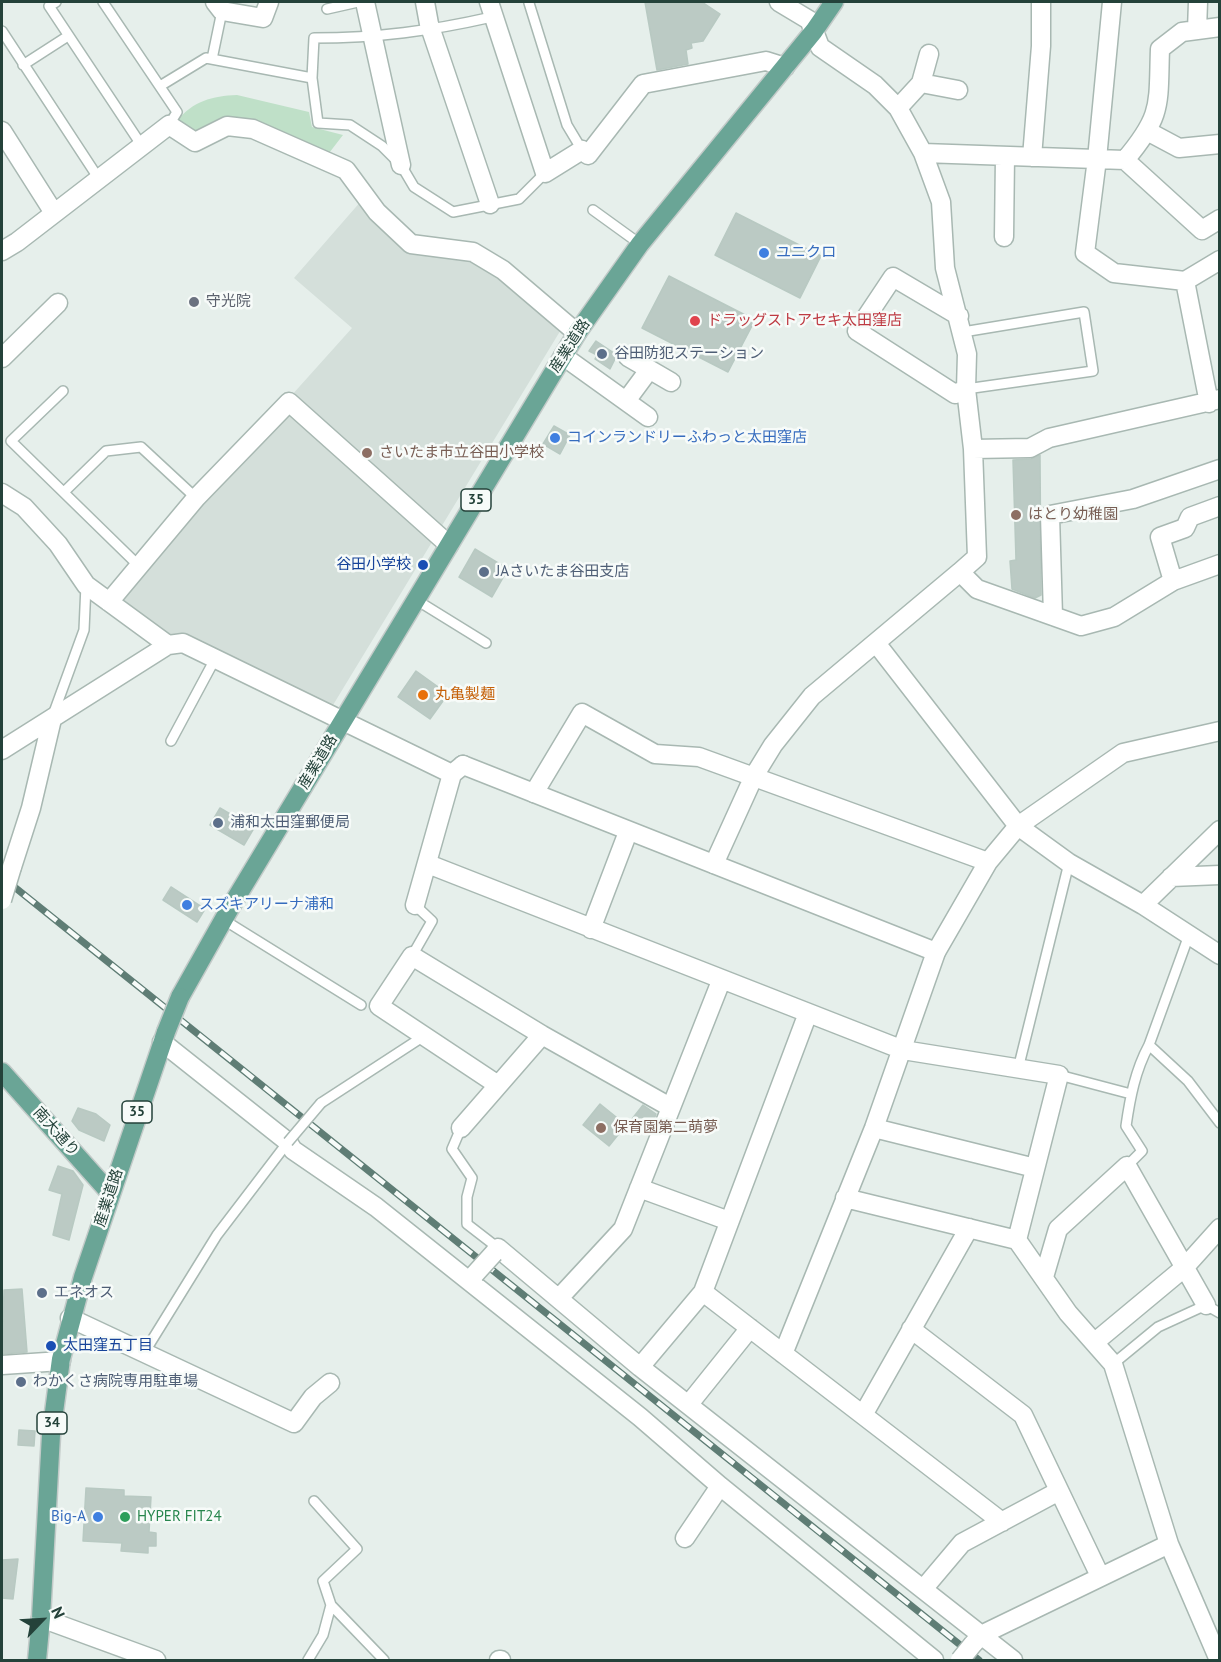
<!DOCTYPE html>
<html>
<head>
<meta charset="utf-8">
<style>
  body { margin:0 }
  #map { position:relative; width:1221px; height:1662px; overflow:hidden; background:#e6efeb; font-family:"PT Sans",sans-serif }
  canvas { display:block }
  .frame { position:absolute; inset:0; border:3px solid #24423a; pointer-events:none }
  .north { position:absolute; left:12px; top:1590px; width:60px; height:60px; -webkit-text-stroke:4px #f7fbf9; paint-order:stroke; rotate:65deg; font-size:16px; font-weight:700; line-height:24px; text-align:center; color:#24423a }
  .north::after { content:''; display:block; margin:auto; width:21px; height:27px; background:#24423a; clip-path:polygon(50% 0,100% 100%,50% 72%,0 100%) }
</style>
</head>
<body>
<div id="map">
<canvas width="1221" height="1662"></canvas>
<div class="frame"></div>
<div class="north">N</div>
</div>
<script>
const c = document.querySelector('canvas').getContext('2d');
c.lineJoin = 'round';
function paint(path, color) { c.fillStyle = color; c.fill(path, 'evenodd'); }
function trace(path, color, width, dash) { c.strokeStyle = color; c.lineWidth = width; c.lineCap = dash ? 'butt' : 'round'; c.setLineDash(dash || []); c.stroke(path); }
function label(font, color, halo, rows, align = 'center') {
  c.font = font + ' "PT Sans","Noto Sans JP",sans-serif'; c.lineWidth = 5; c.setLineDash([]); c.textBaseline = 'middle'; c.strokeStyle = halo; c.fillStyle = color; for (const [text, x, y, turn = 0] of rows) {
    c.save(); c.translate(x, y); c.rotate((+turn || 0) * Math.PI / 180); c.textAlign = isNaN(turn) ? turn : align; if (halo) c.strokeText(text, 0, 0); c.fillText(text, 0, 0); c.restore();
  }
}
paint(new Path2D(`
  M362 200 406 249 471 261 503 274 562 328 330 710 171 638 126 607 121 598 291 396 352 328 294 278Z`), '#d4dfda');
paint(new Path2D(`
  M237 95 309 112 312 127 343 135 326 157 256 125 195 134 177 121C193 101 212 96 237 95Z`), '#bfe0c8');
const building = new Path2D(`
  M645 2H702L720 14 703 41 691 43 692 48 686 50 688 64 657 70Z
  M736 213 821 256 800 298 715 255Z
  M669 276 755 320 728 372 642 328Z
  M596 341 617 355 610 369 595 359 597 355 589 351Z
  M554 426 570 435 560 454 543 444Z
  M1040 455 1041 595 1035 598 1012 589 1010 561 1016 560 1013 460 1031 459Z
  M475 549 508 569 492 597 459 577Z
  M416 671 448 694 430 719 398 697Z
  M220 808 254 828 244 845 210 825Z
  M171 887 205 909 197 922 163 900Z
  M600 1104 626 1125 609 1146 583 1125Z
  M643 1105 656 1114 649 1132 632 1119Z
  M78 1108 96 1114 110 1125 104 1141 79 1130 72 1121Z
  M58 1166 73 1171 83 1185 69 1240 53 1235 62 1194 49 1190Z
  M22 1289 27 1352 2 1354 4 1290Z
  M19 1430 35 1431 34 1446 18 1445Z
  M86 1488 124 1490V1496L151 1497 149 1532 156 1533V1546H148V1553L121 1551 122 1543 83 1541Z
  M18 1559 13 1599 2 1598V1560Z`);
paint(building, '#bbcac4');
trace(building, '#b8c9c2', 1.5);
const service = new Path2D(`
  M56 2 49 6 142 146
  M103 2 177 112 169 125
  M529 3 567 125 582 150
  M327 9 358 2
  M492 17C430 31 378 38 314 38L312 78 318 123 350 125 382 146 401 165 414 187 453 212 519 199 545 173
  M2 31 99 179
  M212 59 222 11
  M23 65 68 36
  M160 86 206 58 312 78
  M593 210 640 244
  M963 332 1084 312 1093 371 966 389
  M63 391 11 441 139 566
  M64 492 106 451 141 447 196 498
  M418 601 486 643
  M53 715 84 630 86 585
  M171 741 215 659
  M224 920 361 1005
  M412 956 432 921 415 905
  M1149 1045 1188 1081 1220 1123
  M1018 1069 1069 863
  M1059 1075 1131 1094
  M321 1103 424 1036
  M461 1128 452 1149 472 1178 467 1197V1224L498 1248
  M1127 1166 1142 1151 1126 1126C1130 1098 1135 1071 1149 1045L1189 935
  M144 1353 217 1235 288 1142
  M1113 1364 1158 1327 1206 1305 1220 1313
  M314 1501 357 1549 323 1581 331 1605 384 1660
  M308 1660 323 1635 331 1605`);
const minor = new Path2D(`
  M215 2 222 11 263 18 269 2
  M365 2 401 165
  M425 2 429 24 490 204
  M489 2 545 173 582 150 588 155 643 84 766 61 785 67
  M1112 2 1097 159 1085 253 1114 273 1185 281 1220 260
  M1197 30 1198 2
  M814 31 820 47 875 85 898 108 923 153 941 202 945 268 967 354 966 389 973 449 977 557 960 572 977 589 1081 626 1114 617 1173 581 1220 564
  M929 54 921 83 958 90
  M898 108 921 83
  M2 131 54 213
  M1149 132 1179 148 1220 144
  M923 153 1125 160C1163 115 1158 105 1160 49L1182 32 1220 27
  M1032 157 1041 46V2
  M1125 160 1202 230 1220 219
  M1004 237 1005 156
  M2 251 17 242 169 125 195 142 227 126 253 129 346 170 377 212 411 244 473 252 503 270 577 333
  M1185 281 1209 403
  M959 316 893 277 857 331 955 394 966 389
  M563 356 648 417
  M628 357 671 382
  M2 358 58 303
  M626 401 649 370
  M973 449 1030 448 1049 438 1220 399
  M2 493 24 507 58 544 86 585 168 645
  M1173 581 1160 537 1185 528 1190 517 1220 506
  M109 602 196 498 289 402 449 545
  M1053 616 1050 515 1133 499 1220 469
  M876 643 1018 826 1069 863 1143 905 1220 955
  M2 750 168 645 183 643 452 774 463 765
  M534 793 582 713 655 754 699 757 988 862
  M428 864 903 1050 1059 1075 1017 1240 1068 1313 1113 1364 1169 1544
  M714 864 754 776 773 745 812 696 960 572
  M12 867 31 808 52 719
  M1171 877 1220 875
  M415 905 452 774
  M1143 905 1220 830
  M591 929 628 832
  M808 1013 703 1292 1002 1522
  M162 1042 288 1142 293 1150 376 1207 640 1417 720 1486 934 1660
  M498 1085 379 1006 412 956 542 1035 670 1107
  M461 1128 542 1035
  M874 1128 1035 1168
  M639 1188 729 1221
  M845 1198 1017 1240
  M494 1253 498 1248 640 1367 1013 1660
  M1044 1277 1058 1229 1127 1166 1206 1305
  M560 1297 623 1229 721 981
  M70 1318 294 1423 313 1397 330 1383
  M911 1329 1023 1415 1100 1576
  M1095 1342 1184 1268 1220 1228
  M783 1354 874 1128 936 952 988 862 1018 826 1123 753 1220 731
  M2 1365 61 1361
  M640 1367 703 1292
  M689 1404 750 1328
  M863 1415 969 1228
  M685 1538 720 1486
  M924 1588 962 1543 1059 1491
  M41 1618 156 1660
  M974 1643 981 1635 1169 1544 1219 1660
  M499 1660H501`);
const tertiary = new Path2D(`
  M779 2 809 20 814 31
  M463 765 936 952`);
const primary = new Path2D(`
  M180 997 230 908 577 333 640 244 814 31 834 2
  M2 1072 110 1193
  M37 1660 41 1618 51 1435 61 1359 83 1277 166 1032`);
trace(service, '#a8b8b2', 12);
trace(minor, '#a8b8b2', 21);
trace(tertiary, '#a8b8b2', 21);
trace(primary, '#c2cac8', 21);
trace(service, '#fff', 9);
trace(minor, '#fff', 18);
trace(tertiary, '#fff', 18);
trace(primary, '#6aa596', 18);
const rail = new Path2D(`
  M2 877 979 1660`);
trace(rail, '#5f7d75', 7);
trace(rail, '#f7fbf9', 4.5, [14]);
const serviceBridge = new Path2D(`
  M288 1142 321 1103`);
const minorBridge = new Path2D(`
  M2 900 12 867
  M475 1274 494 1253
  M960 1660 973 1644`);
const primaryBridge = new Path2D(`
  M166 1032 180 997`);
trace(serviceBridge, '#a8b8b2', 12, []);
trace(minorBridge, '#a8b8b2', 21, []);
trace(primaryBridge, '#c2cac8', 21, []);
trace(serviceBridge, '#fff', 9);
trace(minorBridge, '#fff', 18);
trace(primaryBridge, '#6aa596', 18);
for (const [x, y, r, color] of [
  [764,253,6,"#3f7fe0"],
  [194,302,6,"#6b7280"],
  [695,321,6,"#e0444e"],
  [602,354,6,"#5c6f8a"],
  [555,438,6,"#3f7fe0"],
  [367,453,6,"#8d6e63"],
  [1016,515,6,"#8d6e63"],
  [423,565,6,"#1a4fb4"],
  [484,572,6,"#5c6f8a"],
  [423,695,6,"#e8710a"],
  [218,823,6,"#5c6f8a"],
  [187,905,6,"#3f7fe0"],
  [601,1128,6,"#8d6e63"],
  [42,1293,6,"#5c6f8a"],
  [51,1346,6,"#1a4fb4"],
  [21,1382,6,"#5c6f8a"],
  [98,1517,6,"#3f7fe0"],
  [125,1517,6,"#2e9e5b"]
]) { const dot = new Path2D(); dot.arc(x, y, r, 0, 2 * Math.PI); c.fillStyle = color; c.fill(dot); trace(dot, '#f7fbf9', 2); }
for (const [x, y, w] of [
  [476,500,30],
  [137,1112,30],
  [52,1423,30]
]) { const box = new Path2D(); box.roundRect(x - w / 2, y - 11, w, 22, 4.5); c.fillStyle = '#f7fbf9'; c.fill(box); trace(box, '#24423a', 1.5); }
label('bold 14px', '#24423a', null, [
  ["35",476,500],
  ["35",137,1112],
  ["34",52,1423]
]);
label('15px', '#366cbe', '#f7fbf9', [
  ["ユニクロ",776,253],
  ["コインランドリーふわっと太田窪店",567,438],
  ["スズキアリーナ浦和",199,905],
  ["Big-A",86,1517,"right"]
], 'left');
label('15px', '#5b616d', '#f7fbf9', [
  ["守光院",206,302]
], 'left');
label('15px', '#be3a42', '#f7fbf9', [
  ["ドラッグストアセキ太田窪店",707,321]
], 'left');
label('15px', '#24423a', '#f7fbf9', [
  ["産業道路",570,346,-57],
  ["産業道路",318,762,-59],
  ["南大通り",56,1132,48],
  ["産業道路",109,1198,-72]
]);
label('15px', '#4e5e75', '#f7fbf9', [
  ["谷田防犯ステーション",614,354],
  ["JAさいたま谷田支店",496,572],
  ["浦和太田窪郵便局",230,823],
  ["エネオス",54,1293],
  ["わかくさ病院専用駐車場",33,1382]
], 'left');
label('15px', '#785e54', '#f7fbf9', [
  ["さいたま市立谷田小学校",379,453],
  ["はとり幼稚園",1028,515],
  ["保育園第二萌夢",613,1128]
], 'left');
label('15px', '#164399', '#f7fbf9', [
  ["谷田小学校",411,565],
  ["太田窪五丁目",63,1346,"left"]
], 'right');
label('15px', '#c56008', '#f7fbf9', [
  ["丸亀製麺",435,695]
], 'left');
label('15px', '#27864d', '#f7fbf9', [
  ["HYPER FIT24",137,1517]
], 'left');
</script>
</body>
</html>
